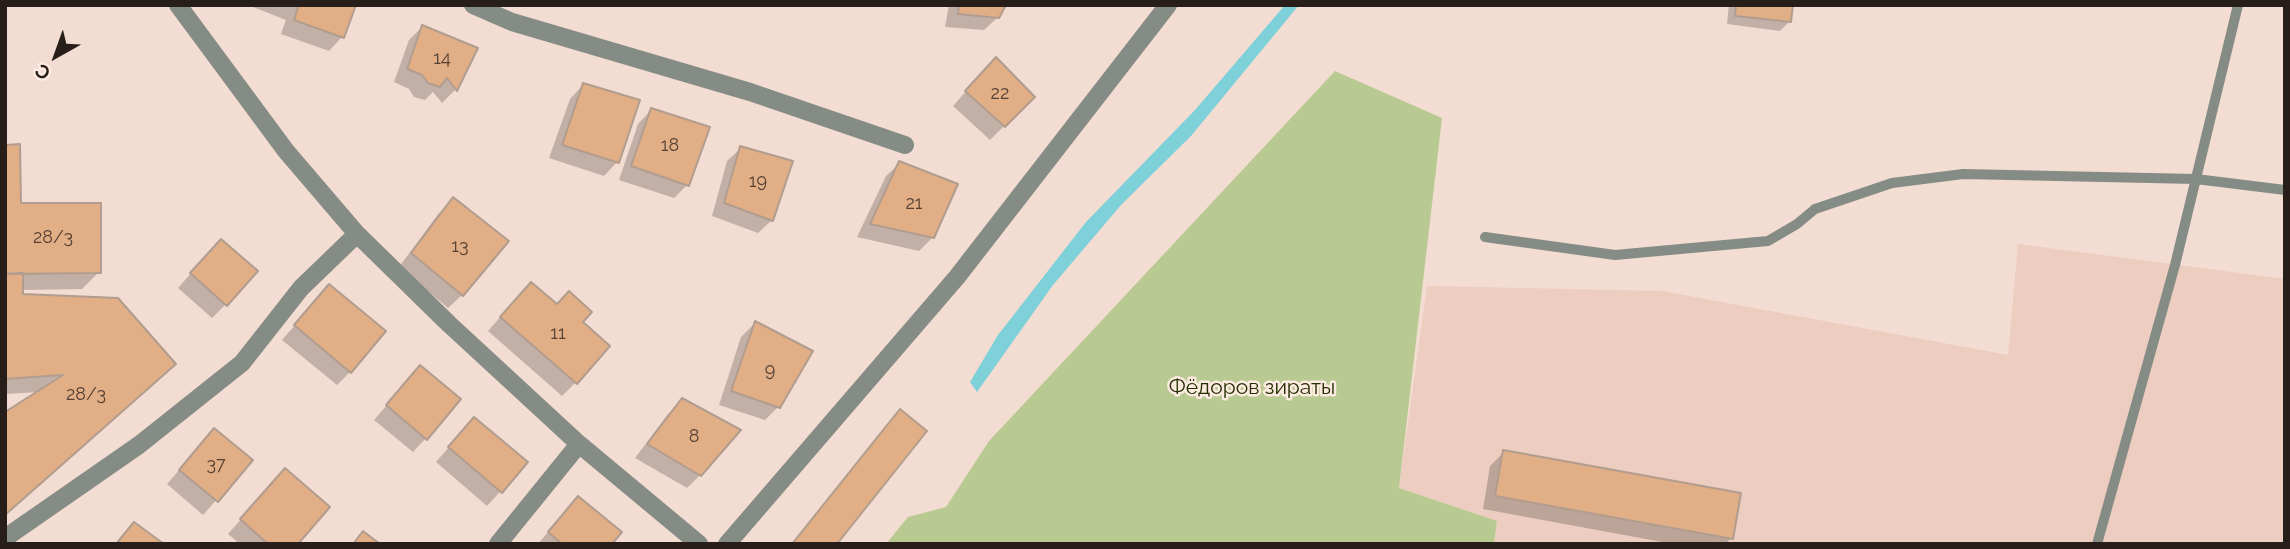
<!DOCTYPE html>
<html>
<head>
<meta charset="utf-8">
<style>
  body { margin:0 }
  #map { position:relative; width:2290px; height:549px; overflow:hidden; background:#f3dcd1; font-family:Raleway,sans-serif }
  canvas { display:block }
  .frame { position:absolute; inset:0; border:7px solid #271e1a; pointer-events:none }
  .north { position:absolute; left:21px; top:21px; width:70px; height:70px; -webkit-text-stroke:5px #fdeae1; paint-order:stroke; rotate:220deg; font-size:19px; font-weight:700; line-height:28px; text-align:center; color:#271e1a }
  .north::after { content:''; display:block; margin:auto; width:24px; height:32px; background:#271e1a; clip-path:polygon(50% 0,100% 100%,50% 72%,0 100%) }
</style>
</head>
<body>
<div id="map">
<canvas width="2290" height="549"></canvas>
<div class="frame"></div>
<div class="north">С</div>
</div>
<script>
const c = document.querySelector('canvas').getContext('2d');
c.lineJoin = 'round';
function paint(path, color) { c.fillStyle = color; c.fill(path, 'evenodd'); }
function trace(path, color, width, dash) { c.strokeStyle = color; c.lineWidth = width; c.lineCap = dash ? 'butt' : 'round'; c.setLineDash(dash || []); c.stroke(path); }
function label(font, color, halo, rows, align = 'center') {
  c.font = font + ' Raleway,sans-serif'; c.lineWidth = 5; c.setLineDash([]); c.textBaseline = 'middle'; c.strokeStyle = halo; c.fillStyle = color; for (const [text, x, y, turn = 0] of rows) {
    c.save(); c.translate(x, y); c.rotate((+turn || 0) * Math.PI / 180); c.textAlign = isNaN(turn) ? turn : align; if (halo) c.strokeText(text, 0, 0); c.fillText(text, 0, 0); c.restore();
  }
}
paint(new Path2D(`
  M2018 244 2285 279V544H1494L1497 521 1399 488 1427 286 1662 291 2008 355Z`), '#eccdbf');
paint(new Path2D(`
  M1335 71 1442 118 1399 488 1497 521 1494 544H886L908 517 946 507 989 441Z`), '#b8ca91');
paint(new Path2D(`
  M1285 5H1299L1191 136 1121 205 1053 285 977 392 970 382 998 335 1086 222 1195 110Z`), '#7ed1d9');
paint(new Path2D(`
  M248 5H354L342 37 329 51 281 34 286 20Z
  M949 5H1004L998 17 984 30 945 27Z
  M1729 5H1792L1790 21 1780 31 1727 24Z
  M422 27 476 49 455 90 442 103 433 92 425 100 414 97 409 89 394 82 409 40Z
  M982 73 1033 97 990 140 953 106Z
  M583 85 617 162 604 176 549 158 570 99Z
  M651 110 687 185 674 198 619 180 638 124Z
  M5 147 19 204 99 272 82 289 21 290V296L157 381 5 515V414L40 392 5 394Z
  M741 148 772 220 758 233 712 216 727 161Z
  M900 163 933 237 919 251 857 237 886 176Z
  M453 200 462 295 448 308 399 267 439 213Z
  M207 255 226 304 212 318 178 288Z
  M329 286 350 372 337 385 282 340Z
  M518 297 581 322 576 382 562 396 488 331Z
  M755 323 779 406 765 420 719 405 741 337Z
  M420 367 426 438 413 452 374 420Z
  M682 400 700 475 687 488 635 458 668 414Z
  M900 411 835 544H791L886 425Z
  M214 430 251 461 203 515 167 484Z
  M461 433 526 463 487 506 436 462Z
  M1504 452 1731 538 1726 544H1673L1483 509 1490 466Z
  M272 484 295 544H240L228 534Z
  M578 498 609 544H538L565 512Z`), '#0003');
const building = new Path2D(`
  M295 5H356L344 38 294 20 298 7Z
  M959 5H1006L999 18 958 14Z
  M1736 5H1793L1791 22 1735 16Z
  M422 25 478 48 457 91 447 78 440 87 428 83 422 75 407 69Z
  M996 57 1035 97 1005 127 965 91Z
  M583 83 640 100 619 163 562 145Z
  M651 108 710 127 689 186 631 166Z
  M20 144 21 203H101V273L5 274V145Z
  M740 146 793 161 773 221 724 203Z
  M899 161 958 184 934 238 870 224Z
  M453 197 509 241 463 296 411 253Z
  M221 239 258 271 227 306 190 273Z
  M23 273V294L118 298 176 364 5 515V412L63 375 5 379V274Z
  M531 282 557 304 569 291 592 312 583 322 610 346 577 384 500 317Z
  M329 284 386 331 351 373 294 325Z
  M755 321 813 351 780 408 731 391Z
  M420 365 461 399 427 440 386 405Z
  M682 398 741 430 701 476 647 444Z
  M900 409 927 431 837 544H792Z
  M474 417 528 462 502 493 448 447Z
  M214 428 253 460 218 502 179 470Z
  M1503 450 1741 493 1733 539 1495 496Z
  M285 468 330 507 298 544H268L240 519Z
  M578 496 622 532 612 544H562L548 532Z
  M134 522 164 544H116Z
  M363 531 380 544H353Z`);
paint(building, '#e2ae85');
trace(building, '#b09d8f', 2);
trace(new Path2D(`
  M1485 237 1615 255 1768 241 1797 224 1815 209 1892 183 1963 174 2196 179 2285 190
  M2097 544 2175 265 2238 5`), '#858c85', 10);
trace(new Path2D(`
  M473 5 512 22 750 92 905 145
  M357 234 449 324 579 444 498 544
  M579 444 699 544
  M5 538 139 445 242 363 301 288 357 234 286 151 178 5
  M727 544 957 277 1168 5`), '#858c85', 18);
label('18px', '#564235', null, [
  ["14",442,59],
  ["22",1000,94],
  ["18",670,146],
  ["19",758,182],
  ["21",914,204],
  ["28/3",53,238],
  ["13",460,247],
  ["11",558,334],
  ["9",770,371],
  ["28/3",86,395],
  ["8",694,437],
  ["37",216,465]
]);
label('21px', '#242f02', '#fdeae1', [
  ["Фёдоров зираты",1252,388]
]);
</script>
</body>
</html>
